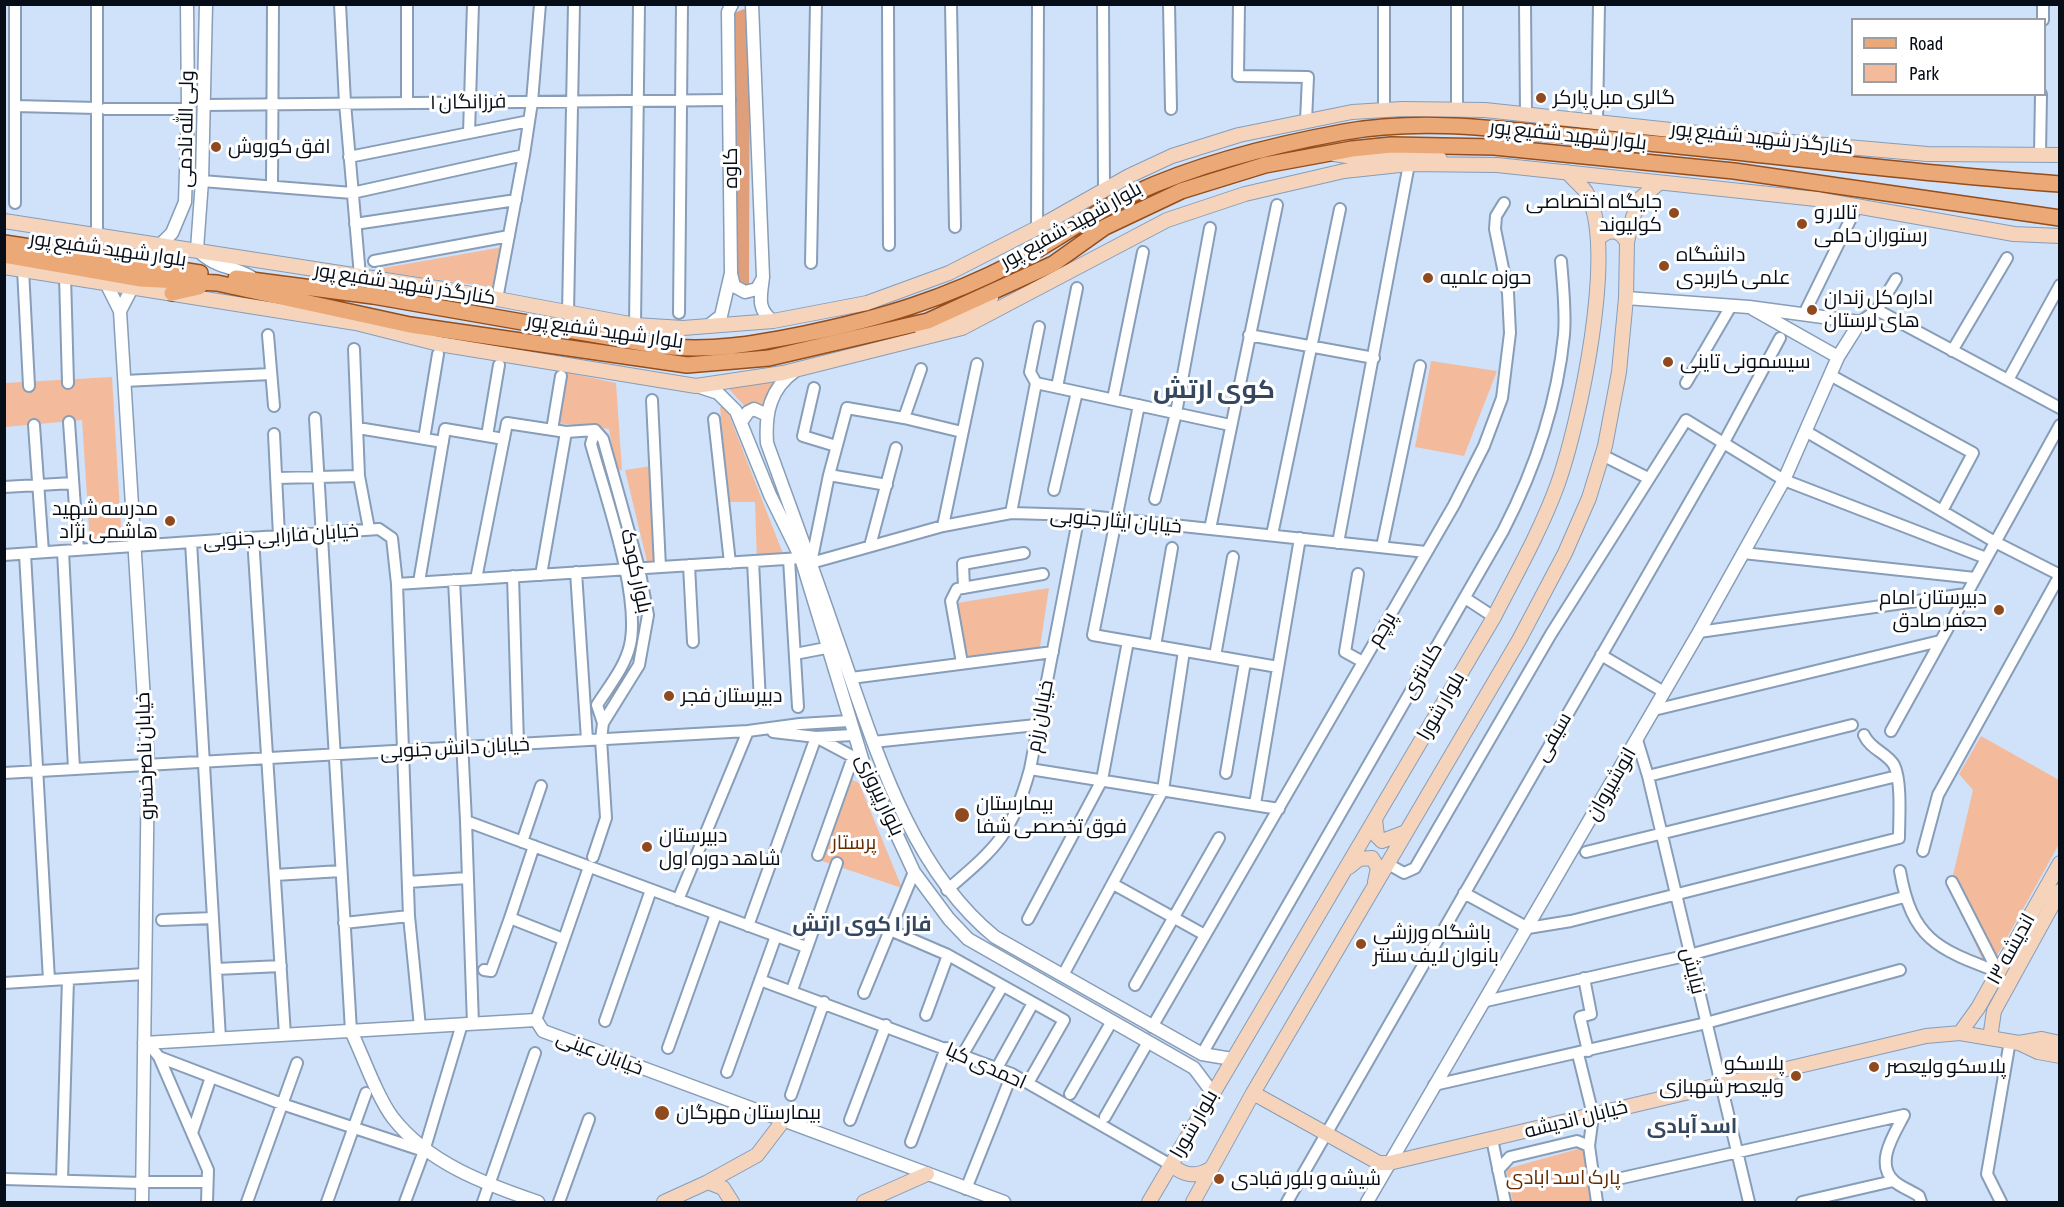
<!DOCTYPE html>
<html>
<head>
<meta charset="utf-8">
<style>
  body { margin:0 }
  #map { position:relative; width:2064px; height:1207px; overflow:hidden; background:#cfe2fa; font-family:"Asap Condensed",sans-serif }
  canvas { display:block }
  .frame { position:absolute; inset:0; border:6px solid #060d16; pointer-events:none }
  .legend { position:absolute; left:1851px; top:18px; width:195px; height:78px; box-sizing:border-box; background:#fff; border:2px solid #9b9ea2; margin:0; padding:8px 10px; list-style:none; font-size:18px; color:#060d16 }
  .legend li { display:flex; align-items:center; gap:12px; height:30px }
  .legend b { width:30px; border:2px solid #9b9ea2 }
</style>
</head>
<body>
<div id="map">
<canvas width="2064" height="1207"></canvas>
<div class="frame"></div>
<ul class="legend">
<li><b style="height:8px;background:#eca978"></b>Road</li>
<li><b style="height:16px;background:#f3bb9c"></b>Park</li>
</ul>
</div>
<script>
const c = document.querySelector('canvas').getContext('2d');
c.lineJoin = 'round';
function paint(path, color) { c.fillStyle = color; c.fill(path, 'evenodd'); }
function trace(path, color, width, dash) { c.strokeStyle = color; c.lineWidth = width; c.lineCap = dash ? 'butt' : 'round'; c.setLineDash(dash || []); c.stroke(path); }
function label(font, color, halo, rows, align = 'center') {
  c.font = font + ' "Asap Condensed",Cairo,sans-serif'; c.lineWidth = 6; c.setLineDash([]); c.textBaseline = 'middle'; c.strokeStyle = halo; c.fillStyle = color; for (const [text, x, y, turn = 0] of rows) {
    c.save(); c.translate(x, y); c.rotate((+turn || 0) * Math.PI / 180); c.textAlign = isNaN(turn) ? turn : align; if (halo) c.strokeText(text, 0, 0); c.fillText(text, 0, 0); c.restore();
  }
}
paint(new Path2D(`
  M503 247 497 288 372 270Z
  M1431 361 1497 371 1464 456 1415 447Z
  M565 372 616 383 622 470H616L609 429 556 423Z
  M112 377 122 544 90 543 82 420 5 427V383Z
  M775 379 768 393 765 407 757 404 748 410 728 388Z
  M720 407H726L787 564H757L755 502H729Z
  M652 466 658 569 649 570 625 470Z
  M1049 588 1040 647 976 660 962 652 957 603Z
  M1981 736 2059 780V844L1988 972 1950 888 1973 790 1959 774Z
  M850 779 859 783 902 888 819 860Z
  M1585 1147 1592 1202H1513L1506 1169Z`), '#f3bb9c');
paint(new Path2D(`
  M744 9 749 12 750 17 749 288 736 286 732 20 734 13Z`), '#df9f7b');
const minor = new Path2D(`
  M97 4V236
  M340 4 345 103 360 276
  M407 4V103
  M888 4 889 245
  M951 4 955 227
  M1103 4 1104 190
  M1169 4 1171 109
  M1239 4 1238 76 1308 77 1306 121
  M1457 4V109
  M1525 4 1526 114
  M2043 20V4
  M205 105 730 100
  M15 106 97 108
  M105 109H188
  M1384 110V4
  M1597 121 1599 4
  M469 133 473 4
  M2040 154 2041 94
  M524 155 532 102 540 4
  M349 157 529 121
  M202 181 352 193 524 155 497 299
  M272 186 273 4
  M15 203V4
  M355 224 516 200
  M1037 228 1038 4
  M374 261 509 236
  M811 263 816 4
  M23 269 29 386
  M65 276 68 383
  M1877 310 2060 408
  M568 313 574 4
  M679 313 682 4
  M1804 314 1857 206
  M1860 322 1877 310 1896 279
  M635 325 639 4
  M268 335 274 406
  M1249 335 1374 358
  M354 349 359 476 369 529
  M1952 351 2007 258
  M1830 375 1973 453 1942 511
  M2008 380 2060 285
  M124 381 271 374
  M1036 383 1230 425
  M1036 383 1030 372 1039 327
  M1686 383 1731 306
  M1057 387 1077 288
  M814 388 803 436 836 446
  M1113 399 1143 252
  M652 400 660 567
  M1139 405 1093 635 1278 667
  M315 418 351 1031
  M904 418 921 369
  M714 419 730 563
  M69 422 78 550
  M34 425 43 552
  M358 428 443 442
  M552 430 561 376
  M595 430 591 444C605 495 641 595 630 645 625 667 609 686 597 705L603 723
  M962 432 904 418 847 408 829 475 811 563 943 526 1011 513 1079 515 1426 552
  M1807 432 1995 542 2060 575
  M274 434 279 536
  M487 436 499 365
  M424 439 438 354
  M1602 455 1648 478
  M829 475 887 485
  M276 478 359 476
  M4 487 73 483
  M1054 490 1077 392
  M1155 499 1176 413 1210 228
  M1011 513 1036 383
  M943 526 977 364
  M1210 529 1277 205
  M1272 535 1340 209
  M253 538 285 1035
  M191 542 220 1038
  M1338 543 1409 164
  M870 546 896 448
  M1382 547 1420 366
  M63 551 74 769
  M1743 553 1975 578
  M25 554 49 980
  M4 555 379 529 392 538 397 584 409 916 420 1027
  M789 559 798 707
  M753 561 760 702
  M689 565 693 642
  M576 572 587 740
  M1358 574 1345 652 1363 662
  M541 575 566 432
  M513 576 518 744
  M476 579 507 423 566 432 595 430
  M454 580 466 821 473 1024
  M419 582 445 429 504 439
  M397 584 801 558
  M964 588 963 564 1024 553
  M1465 598 1494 617
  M1699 632 1966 594
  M1155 646 1172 548
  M795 654 826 648
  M1601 655 1664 692
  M1215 656 1233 557
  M962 663 951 601 957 589 1043 574
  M851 678 1053 652
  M1654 710 1940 641
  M1891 731 2060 425
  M773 732 816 737 853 735
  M1637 740 1648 776 1749 1202
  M873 742 1036 725
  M1030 769 1279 809
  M4 773 748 731 800 724 849 721
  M1226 773 1245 662
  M1648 776 1852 725
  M1255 804 1300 538
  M466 821 806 947
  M522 842 541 786
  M534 846 510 918 563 939
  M1923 851 1938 795 2060 575
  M1586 852 1897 776
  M818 855 853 757
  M593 857 606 818 601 739 603 723 639 665 648 615 639 568 618 492 603 439 595 430
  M1388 864 1404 873 1415 868 1551 634 1686 420 1784 480 1986 558
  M1900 871C1912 940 1938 949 1998 972
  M275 875 341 871
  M408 882 467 878
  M1952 882 1998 972
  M1113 884 1205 935
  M947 890C997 847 1012 835 1030 769L1079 515
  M1464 893 1528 928 1571 921 1899 838C1899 820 1902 781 1894 765 1887 753 1870 749 1864 735
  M678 900 748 731
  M1028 919 1102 780 1128 641
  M162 920 213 918
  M344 923 409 916
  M748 926 816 737 863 762
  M890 930 948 955 1064 1020 1028 1083
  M216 969 281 966
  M484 970 491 971 510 918
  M1063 975 1163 790 1184 651
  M1584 978 1591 1014 1580 1017 1588 1051
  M760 980 1012 1074 1171 1165
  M4 983 145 974
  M1135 985 1219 838
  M792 990 837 863
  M864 993 914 872
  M1486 1001 1689 955 1904 897
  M926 1015 948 955
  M536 1020 589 867
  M605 1021 651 890
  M1152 1027 1454 505 1484 446 1502 398 1510 333 1508 293 1495 229 1496 216 1504 203
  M148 1043 159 1057 282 1104 424 1151
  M668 1048 716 914
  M963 1054 1002 987
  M1202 1054 1503 531C1535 469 1557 405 1564 335 1566 311 1563 285 1561 261
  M1578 1054 1593 1115 1589 1146 1597 1202
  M159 1057 208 1170 207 1202
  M997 1068 1033 1003
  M727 1072 776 936
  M1434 1085 1706 1023 1900 970
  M1070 1094 1112 1021
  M791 1095 824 1002
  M1904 1115C1895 1133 1874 1163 1894 1181 1900 1187 1912 1191 1919 1196L1921 1202
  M1105 1117 1148 1042
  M850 1120 886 1025
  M192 1133 211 1077
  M1492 1139 1505 1202
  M911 1142 946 1048
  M1498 1170 1510 1157 1577 1141 1589 1146
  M4 1179 143 1183
  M62 1180 68 979
  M149 1182H207
  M1595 1184 1904 1115
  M966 1189 1012 1074
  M247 1202 297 1063
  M327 1202 366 1093
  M405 1202 424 1151 462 1024
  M483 1202 535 1053
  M559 1202 589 1119
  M1287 1202 1723 444 1780 338
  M1802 1202 1893 1181
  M2001 1202 1987 1174 2010 1041`);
const tertiary = new Path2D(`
  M206 4 202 181 197 249C214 268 231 265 251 277
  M752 4 763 277C761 296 756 309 773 321
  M132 263 159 246 172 233 185 202 188 109 187 4
  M731 274 734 286 745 292 757 289 762 280
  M106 283 120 311 133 286
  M1753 309 1838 357
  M120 311 148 765 142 1202
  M708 326 721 316 731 273 728 12 732 4
  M795 371C770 389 765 413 767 443 790 507 814 571 836 636 873 740 907 866 995 937L1202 1054 1232 1059
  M697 386 718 393 736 411 770 495 801 558 863 762 914 872 949 919 968 939 1194 1068 1212 1092
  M741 422 748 412 754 409 767 415
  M351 1031C363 1056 377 1097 393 1118 428 1163 485 1184 538 1202
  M144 1043 536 1020 543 1031 1004 1202
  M1367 1202 1699 632 1784 480 1838 357 1860 322 1749 307 1626 298`);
const secondary = new Path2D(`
  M1334 154 1353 157 1431 155 1440 159
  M4 221 450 290 635 325 683 328 773 321 867 303 949 273 1037 228 1129 176 1172 156 1239 135 1352 112 1402 109 1485 110 1745 138 1927 154 2060 155
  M1598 239C1609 228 1619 229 1627 242
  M4 267 356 323 439 344 696 386 783 373 962 328 1167 220 1245 194 1344 171 1409 164 1497 165 1816 199 2014 234 2060 236
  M922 330 957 318 991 298
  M1375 819 1377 836 1382 841 1406 832
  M1349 867 1359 859 1372 858 1378 868 1375 882
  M1960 1033 1978 1008 2060 863
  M1990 1038 1994 1011 2060 891
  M2019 1043 2038 1052 2060 1056
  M1253 1093 1379 1163H1389L1926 1036 1960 1033 2019 1043 2042 1039 2060 1043
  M1171 1165C1184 1175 1195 1178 1210 1169
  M708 1182 757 1155 783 1121
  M664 1202 708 1182 723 1188 732 1202
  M864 1202 927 1174
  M1149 1202 1494 617C1516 574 1540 532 1557 486 1578 429 1619 245 1586 192 1581 185 1573 179 1567 172
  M1193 1202 1253 1093 1519 640 1565 553 1589 498 1605 446 1619 372 1626 298 1627 242 1633 217 1641 198 1659 183`);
const primary = new Path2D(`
  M4 243 200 273
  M4 255 141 279 217 283 410 325 687 365 769 358 928 321 1053 264 1105 227 1181 191 1265 165 1352 149 1391 145 1494 147 1734 171 2060 218
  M236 278 373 296 660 346C710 352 754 344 804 334 882 318 944 299 1016 262 1056 241 1093 212 1135 193 1200 163 1273 145 1344 132 1429 117 1512 131 1597 138 1751 152 1905 173 2060 184
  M172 293 199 287`);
trace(minor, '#879db8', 14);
trace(tertiary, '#879db8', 15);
trace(secondary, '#879db8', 16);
trace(primary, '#944d1b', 18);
trace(minor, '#fff', 10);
trace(tertiary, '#fff', 12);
trace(secondary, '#f6d4bc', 14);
trace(primary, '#eca978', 15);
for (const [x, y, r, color] of [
  [1541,98,6,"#8f4b1f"],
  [216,147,6,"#8f4b1f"],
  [1674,213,6,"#8f4b1f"],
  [1802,224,6,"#8f4b1f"],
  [1664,266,6,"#8f4b1f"],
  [1428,278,6,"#8f4b1f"],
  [1812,310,6,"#8f4b1f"],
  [1668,362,6,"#8f4b1f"],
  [170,521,6,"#8f4b1f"],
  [1999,610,6,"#8f4b1f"],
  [669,696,6,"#8f4b1f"],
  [962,815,8,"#8f4b1f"],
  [647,847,6,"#8f4b1f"],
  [1361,944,6,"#8f4b1f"],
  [1874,1067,6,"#8f4b1f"],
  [1796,1076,6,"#8f4b1f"],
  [662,1113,8,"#8f4b1f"],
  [1219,1179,6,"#8f4b1f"]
]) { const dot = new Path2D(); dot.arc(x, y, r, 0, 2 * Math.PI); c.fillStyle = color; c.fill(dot); trace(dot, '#fff', 2); }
label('20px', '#060d16', '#fff', [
  ["گالری مبل پارکر",1553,98],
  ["افق کوروش",228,147],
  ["جایگاه اختصاصی",1662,202,"right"],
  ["کولیوند",1662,225,"right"],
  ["تالار و",1814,213],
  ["رستوران حامی",1814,236],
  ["دانشگاه",1676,255],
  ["علمی کاربردی",1676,278],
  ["حوزه علمیه",1440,278],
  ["اداره کل زندان",1824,298],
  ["های لرستان",1824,321],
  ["سیسمونی تاینی",1680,362],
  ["مدرسه شهید",158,509,"right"],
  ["ه‍اشمی نژاد",158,532,"right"],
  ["دبیرستان امام",1987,598,"right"],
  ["جعفر صادق",1987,621,"right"],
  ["دبیرستان فجر",681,696],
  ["بیمارستان",976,804],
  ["فوق تخصصی شفا",976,827],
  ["دبیرستان",659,836],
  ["شاهد دوره اول",659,859],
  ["باشگاه ورزشی",1373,933],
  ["بانوان لایف سنتر",1373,956],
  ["پلاسکو",1784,1064,"right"],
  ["ولیعصر شهبازی",1784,1087,"right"],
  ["پلاسکو ولیعصر",1886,1067],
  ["بیمارستان مهرگان",676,1113],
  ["شیشه و بلور قبادی",1231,1179]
], 'left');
label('20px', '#060d16', '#fff', [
  ["فرزانگان ۱",468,102,-1],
  ["ولی الله نادمی",186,129,-89],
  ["بلوار شهید شفیع پور",1568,135,6],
  ["کنارگذر شهید شفیع پور",1762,138,6],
  ["کاوه",731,168,-90],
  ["بلوار شهید شفیع پور",1071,225,-29],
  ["بلوار شهید شفیع پور",108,249,8],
  ["کنارگذر شهید شفیع پور",405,284,9],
  ["بلوار شهید شفیع پور",605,331,8],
  ["خیابان ایثار جنوبی",1116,521,5],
  ["خیابان فارابی جنوبی",281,536,-4],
  ["بلوار کودک",636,571,78],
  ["پرچم",1382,629,-60],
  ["کلانتری",1422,671,-60],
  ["بلوار شورا",1441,706,-60],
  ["خیابان رزم",1040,716,-79],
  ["سیفی",1553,737,-60],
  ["خیابان دانش جنوبی",455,748,-3],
  ["خیابان ناصرخسرو",145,756,-92],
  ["انوشیروان",1611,784,-60],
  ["بلوار پیروزی",880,795,65],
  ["اندیشه ۱۳",2011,949,-61],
  ["نیایش",1693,971,76],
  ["خیابان عینی",600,1053,21],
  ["احمدی کیا",986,1066,24],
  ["خیابان اندیشه",1576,1119,-14],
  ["بلوار شورا",1194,1124,-60]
]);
label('20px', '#652c00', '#fff', [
  ["پرستار",854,843],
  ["پارک اسد ابادی",1563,1178]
]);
label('bold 21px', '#34475f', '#fff', [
  ["فاز ۱ کوی ارتش",862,924],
  ["اسد آبادی",1692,1126]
]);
label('bold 26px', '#34475f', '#fff', [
  ["کوی ارتش",1214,390]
]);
</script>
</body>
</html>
